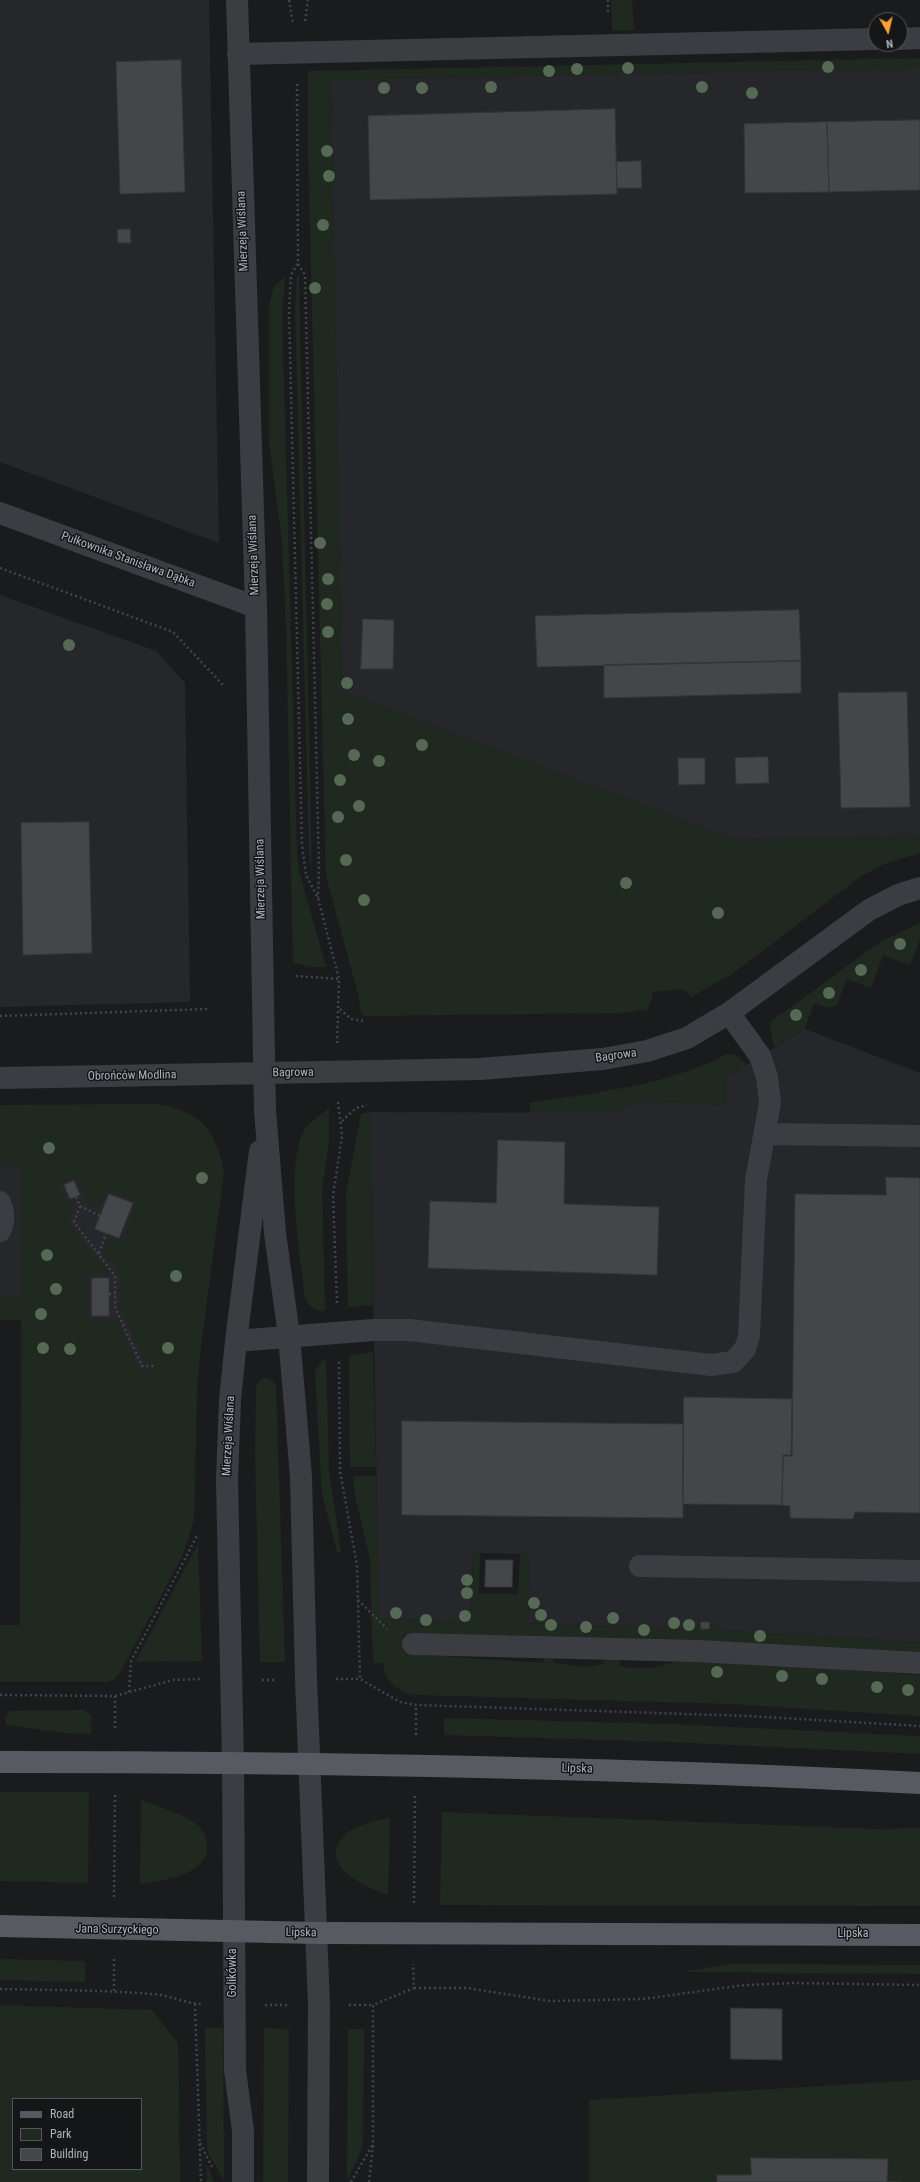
<!DOCTYPE html>
<html>
<head>
<meta charset="utf-8">
<style>
  body { margin:0 }
  #map { position:relative; width:920px; height:2182px; overflow:hidden; background:#1a1b1d; font-family:"Roboto Condensed",sans-serif }
  canvas { display:block }
  .legend { position:absolute; left:12px; top:2098px; width:130px; height:72px; box-sizing:border-box; background:#151618; border:1px solid #52555a; margin:0; padding:5px 7px; list-style:none; font-size:12px; color:#adb3bd }
  .legend li { display:flex; align-items:center; gap:8px; height:20px }
  .legend b { width:20px; border:1px solid #52555a }
  .north { position:absolute; left:868px; top:12px; width:40px; height:40px; box-sizing:border-box; background:#151618; border:1px solid #52555a; border-radius:50%; rotate:172deg; font-size:11px; font-weight:700; line-height:16px; text-align:center; color:#adb3bd }
  .north::after { content:''; display:block; margin:auto; width:14px; height:18px; background:#fba335; clip-path:polygon(50% 0,100% 100%,50% 72%,0 100%) }
</style>
</head>
<body>
<div id="map">
<canvas width="920" height="2182"></canvas>
<ul class="legend">
<li><b style="height:5px;background:#575a61"></b>Road</li>
<li><b style="height:11px;background:#202920"></b>Park</li>
<li><b style="height:11px;background:#44464a"></b>Building</li>
</ul>
<div class="north">N</div>
</div>
<script>
const c = document.querySelector('canvas').getContext('2d');
c.lineJoin = 'round';
function paint(path, color) { c.fillStyle = color; c.fill(path, 'evenodd'); }
function trace(path, color, width, dash) { c.strokeStyle = color; c.lineWidth = width; c.lineCap = dash ? 'butt' : 'round'; c.setLineDash(dash || []); c.stroke(path); }
function label(font, color, halo, rows, align = 'center') {
  c.font = font + ' "Roboto Condensed",sans-serif'; c.lineWidth = 3; c.setLineDash([]); c.textBaseline = 'middle'; c.strokeStyle = halo; c.fillStyle = color; for (const [text, x, y, turn = 0] of rows) {
    c.save(); c.translate(x, y); c.rotate((+turn || 0) * Math.PI / 180); c.textAlign = isNaN(turn) ? turn : align; if (halo) c.strokeText(text, 0, 0); c.fillText(text, 0, 0); c.restore();
  }
}
paint(new Path2D(`
  M0 0H209L219 543 0 462Z
  M920 68V835L736 840 342 691 331 80Z
  M0 595 156 651 185 683 190 1002 0 1007Z
  M805 1029 920 1073V1642L718 1630 713 1620 693 1629 528 1623 530 1554 473 1553 471 1621 379 1618 370 1112 616 1113 638 1101 725 1105 726 1077Z
  M0 1166 148 1168V1393L21 1351V1320H0Z`), '#26272a');
paint(new Path2D(`
  M611 0H632L634 30 612 31Z
  M920 58V68L331 80 342 691 736 840 920 835V853L884 864 860 877 732 974 691 997 683 989 652 992V999L647 1010 619 1013 365 1016 361 1013 358 994 326 876 308 151V71Z
  M297 276H299L312 875 309 854 295 308Z
  M285 277 282 314 297 850 298 867 326 967H312L293 963 286 623 282 542 269 441V305L274 286Z
  M920 923V940L910 965 883 955 871 988 847 979 837 1005 829 1008 814 1003 805 1029 774 1047 769 1023 880 942Z
  M727 1054 735 1055 747 1064 726 1077 725 1105 638 1101 616 1113H530V1103C597 1092 666 1086 727 1054Z
  M157 1104C200 1111 216 1129 224 1172L201 1347 197 1390 194 1520 183 1555 121 1671 115 1679 107 1682H0V1625H20L21 1320H0V1295H21L22 1166H0V1105ZM76 1177 87 1204 99 1209 107 1189 137 1202 122 1243 109 1238 103 1253 120 1274V1307L144 1361 148 1362V1370H140L117 1320 88 1319V1274H110L69 1223 75 1208 73 1202 68 1204 59 1183Z
  M329 1108V1144L322 1189 325 1311C318 1312 311 1308 307 1302 303 1294 303 1281 302 1272 297 1236 287 1162 304 1130 310 1121 321 1115 329 1108Z
  M370 1112 373 1305 348 1307 346 1193 361 1114Z
  M373 1352 376 1467H350L349 1355Z
  M326 1359 329 1469 341 1552H337L322 1494 315 1372 321 1361Z
  M263 1378C270 1378 274 1380 276 1387L285 1662H260L255 1453 256 1390 257 1383Z
  M353 1476H376L379 1618 471 1621 473 1553H480L479 1593 518 1594 520 1554H530L528 1623 693 1629 699 1619 713 1620 718 1630 920 1642V1654L552 1641 513 1635 467 1637 404 1635 403 1646 410 1654 543 1663 545 1654 553 1656 554 1663 587 1667 601 1665 606 1658H620L619 1665C640 1673 664 1666 683 1659L920 1675V1716L730 1704 418 1695C400 1694 384 1682 383 1663H373L370 1560 355 1495Z
  M198 1544 202 1661 135 1662Z
  M84 1710 91 1715V1734L65 1733 6 1725V1715L11 1711Z
  M444 1718 670 1724 920 1736V1754L670 1742 444 1735Z
  M0 1792H89L88 1883 0 1881Z
  M141 1800C159 1807 185 1814 200 1827 204 1832 207 1838 207 1844 210 1876 162 1880 140 1884Z
  M442 1812 876 1829 920 1828V1906L440 1905Z
  M390 1817 388 1895C367 1888 316 1866 344 1836 354 1825 376 1821 390 1817Z
  M0 1959 85 1961V1982L0 1980Z
  M729 1964 920 1965V1974L681 1972Z
  M0 2005 152 2010 178 2043 180 2182H0ZM13 2099H141V2169H13Z
  M205 2028H223L224 2181 209 2154 207 2146Z
  M264 2028 289 2029 288 2182H263Z
  M348 2029H364L363 2142 359 2156 347 2180Z
  M920 2080V2182H887V2159L751 2158V2175H717V2182H589V2100Z
  M207 2164 214 2182H207Z`), '#202920');
const building = new Path2D(`
  M181 60 185 192 120 194 116 62Z
  M615 109 617 194 370 200 368 116Z
  M920 120V190L829 192 827 122Z
  M827 122 829 192 745 193 744 124Z
  M641 161 642 188H617L616 162Z
  M130 229 131 243H118L117 230Z
  M799 610 801 661 537 667 535 616Z
  M363 619 394 620 393 669H361Z
  M801 661V693L604 698V665Z
  M907 692 910 807 841 808 838 693Z
  M768 757 769 783 736 784 735 758Z
  M678 758H705V784L679 785Z
  M89 822 92 953 23 955 21 823Z
  M498 1140 565 1142 564 1204 659 1207 657 1275 428 1268 430 1201 496 1203Z
  M886 1177 920 1178V1513L855 1512 853 1519 790 1518V1506L782 1505 783 1456H792L795 1194 886 1195Z
  M74 1181 80 1195 70 1199 64 1185Z
  M109 1194 133 1203 119 1238 95 1229Z
  M92 1278H109V1316H92Z
  M684 1397 792 1399 791 1455H783L782 1505 683 1504Z
  M402 1421 683 1424V1518L402 1515Z
  M486 1560H513L512 1587H485Z
  M701 1622H710L709 1629H701Z
  M731 2008 782 2009V2060L731 2059Z
  M751 2158 888 2159 887 2182H901H717V2175H751Z`);
paint(building, '#44464a');
trace(building, '#343539', 1);
trace(new Path2D(`
  M289 0 293 23
  M608 0V15
  M305 21 308 0
  M297 84 298 263 291 275 289 311 302 845 306 875 318 898 339 979 337 1043
  M298 264 305 275 319 870 318 898
  M0 568 173 632 224 686
  M296 976 339 979
  M340 1009 351 1019 365 1021
  M0 1016 207 1009
  M342 1121 356 1108 367 1105
  M76 1197 80 1206 74 1222 115 1276V1307L142 1366H156
  M80 1206 100 1216
  M99 1253 106 1233
  M109 1294H115
  M337 1303 333 1195 342 1136 338 1102
  M339 1362 340 1471 357 1565 360 1679
  M358 1600 387 1629
  M336 1679H360L400 1702 416 1705 747 1716 920 1726
  M262 1680H275
  M129 1692 131 1661 197 1536
  M0 1695 115 1696 173 1680 201 1679
  M115 1696V1731
  M416 1735V1705
  M114 1897 115 1792
  M414 1903 415 1796
  M414 1988H467L550 2001 643 1999 745 1985 794 1983 920 1985
  M0 1989C51 1990 102 1990 153 1994 170 1995 186 2004 204 2004
  M114 1991V1958
  M195 2004 201 2182
  M265 2005H288
  M349 2005H373
  M200 2143 212 2167
  M351 2182 372 2146
  M369 2182 373 2144V2005L414 1988 413 1964`), '#414449', 2.5, [2, 3]);
trace(new Path2D(`
  M237 0 256 607 265 1111 275 1233 289 1336 301 1477 306 1679 319 2005 318 2182
  M900 39 920 38
  M238 54 876 39
  M0 513 256 607
  M0 1078 480 1069 603 1059 647 1051 687 1038 729 1013 869 910 898 895 920 888
  M766 1134 920 1136
  M0 1202C4 1212 5 1221 0 1231
  M236 1341 373 1330H409L711 1365 733 1362 745 1349 749 1336 756 1180 770 1103 767 1077 760 1056 729 1013
  M640 1566 920 1571
  M413 1644 697 1651 920 1663
  M243 2182V2131L235 2070 233 1763 227 1480 230 1400 236 1341 260 1151`), '#3b3d42', 22);
trace(new Path2D(`
  M0 1762C307 1762 613 1767 920 1783
  M0 1926 317 1933 920 1935`), '#575a61', 22);
c.fillStyle = '#556955';
for (const [x, y] of [
  [828,67],
  [628,68],
  [577,69],
  [549,71],
  [491,87],
  [702,87],
  [384,88],
  [422,88],
  [752,93],
  [327,151],
  [329,176],
  [323,225],
  [315,288],
  [320,543],
  [328,579],
  [327,604],
  [328,632],
  [69,645],
  [347,683],
  [348,719],
  [422,745],
  [354,755],
  [379,761],
  [340,780],
  [359,806],
  [338,817],
  [346,860],
  [626,883],
  [364,900],
  [718,913],
  [900,944],
  [861,970],
  [829,993],
  [796,1015],
  [49,1148],
  [202,1178],
  [47,1255],
  [176,1276],
  [56,1289],
  [41,1314],
  [43,1348],
  [168,1348],
  [70,1349],
  [467,1580],
  [467,1593],
  [534,1603],
  [396,1613],
  [541,1615],
  [465,1616],
  [613,1618],
  [426,1620],
  [674,1623],
  [551,1625],
  [689,1625],
  [586,1627],
  [644,1630],
  [760,1636],
  [717,1672],
  [782,1676],
  [822,1679],
  [877,1687],
  [908,1690]
]) { c.beginPath(); c.arc(x, y, 6, 0, 2 * Math.PI); c.fill(); }
label('12px', '#adb3bd', '#151618', [
  ["Mierzeja Wiślana",243,231,-92],
  ["Mierzeja Wiślana",254,555,-92],
  ["Pułkownika Stanisława Dąbka",128,560,20],
  ["Mierzeja Wiślana",261,879,-91],
  ["Bagrowa",616,1056,-8],
  ["Bagrowa",293,1073,-1],
  ["Obrońców Modlina",132,1076,-1],
  ["Mierzeja Wiślana",229,1436,-87],
  ["Lipska",577,1769,2],
  ["Jana Surzyckiego",117,1930,1],
  ["Lipska",301,1933,1],
  ["Lipska",853,1934],
  ["Golikówka",233,1973,-90]
]);
</script>
</body>
</html>
